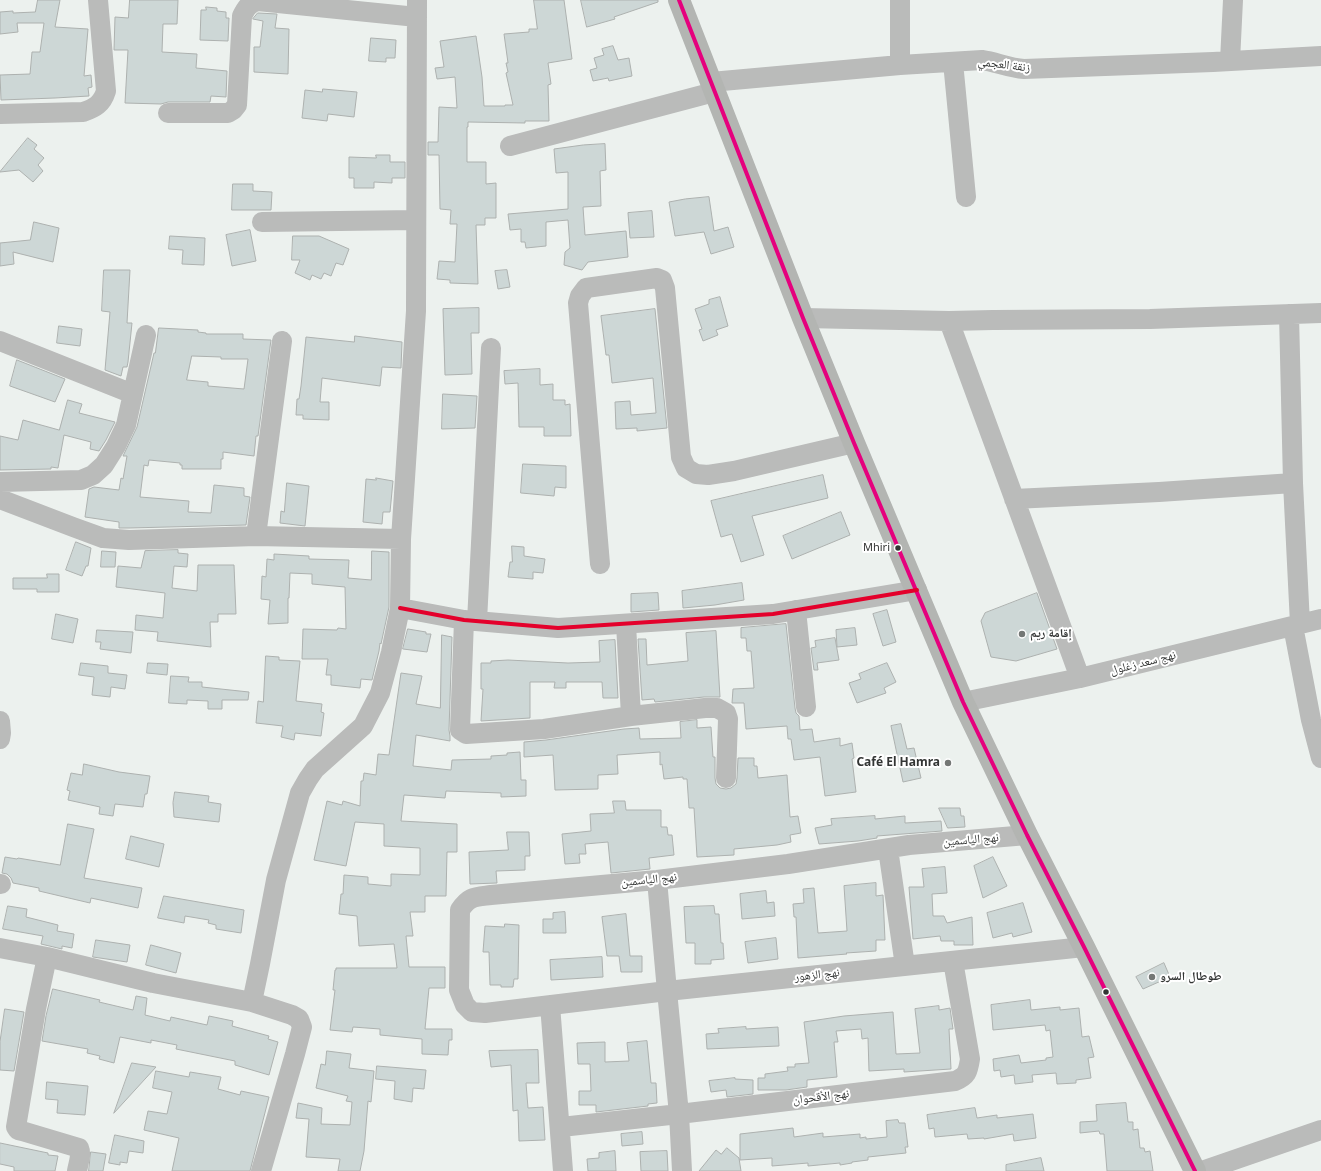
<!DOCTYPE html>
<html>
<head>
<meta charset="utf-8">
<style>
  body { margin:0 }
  canvas { display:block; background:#ecf1ee }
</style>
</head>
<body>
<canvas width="1321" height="1171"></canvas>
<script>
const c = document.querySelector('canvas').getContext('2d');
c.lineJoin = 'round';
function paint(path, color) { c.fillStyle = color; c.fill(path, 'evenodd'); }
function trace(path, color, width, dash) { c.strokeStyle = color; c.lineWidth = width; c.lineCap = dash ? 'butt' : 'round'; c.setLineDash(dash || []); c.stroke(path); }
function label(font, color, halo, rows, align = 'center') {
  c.font = font + ' "Noto Sans","Noto Naskh Arabic",sans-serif'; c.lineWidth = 4; c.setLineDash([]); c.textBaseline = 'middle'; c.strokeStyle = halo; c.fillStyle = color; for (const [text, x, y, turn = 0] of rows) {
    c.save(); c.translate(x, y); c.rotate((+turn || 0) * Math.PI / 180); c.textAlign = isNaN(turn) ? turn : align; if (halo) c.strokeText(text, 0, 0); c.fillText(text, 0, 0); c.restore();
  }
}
const building = new Path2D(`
  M38 0H60L55 27 88 29 84 76 91 75 92 87 88 88 89 96 55 98 1 100 0 75 30 74 32 52H40L44 23H17L18 32 0 34V12L13 11V13L35 12Z
  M130 0H178L177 24H163L162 52 197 54 196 68 227 71 226 97 211 96 210 102H168L161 104 125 103 128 50H114L115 17 128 18Z
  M534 0H564L572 59 548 63 551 84 548 85 549 121H525V123L468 122V127H467V162H486V184L496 183V218H485V225H476L478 284 450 283V280L437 279 439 261 455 262 457 224H450L451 210 440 209 439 155H428V142H438L439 107 457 108 455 77 437 79 435 68 444 67 440 41 476 36 482 77 484 106H505V105H513L506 73 508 72 506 63H508L504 34 529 32V29H537Z
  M581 0H658V2L614 17 615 19 587 27Z
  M206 7 217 8V11L226 12V18H229L228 41 200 40 201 10H206Z
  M258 13 277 14 275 28 289 29 288 74 254 72V47H260L263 21 253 19Z
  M371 38 396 40 395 58H386V62L369 61Z
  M613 46 618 60 629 58 632 76 609 81 608 78 593 81 590 70 597 68 594 58 604 55 602 49Z
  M323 89 357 92 354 117 328 114 327 121 302 118 305 90 322 92Z
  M28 138 37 145 34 149 44 158 38 165 43 171 33 182 19 170 0 172Z
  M605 144 606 170 600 171 601 206 583 207 585 235 626 231 628 257 588 262 582 270 564 265 565 252 570 248 568 220 546 222V246L526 248 525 242H521V229L510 230 508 214 568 209V172L556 173 554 149 583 145Z
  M376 155H390V162H405V178H392V183L374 182V188H354V178H349V157L376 158Z
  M233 184H253V191L272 192 271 210H232Z
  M709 197 714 231 728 227 734 247 711 254 704 232 675 236 669 202 685 199Z
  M652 211 654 237 630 238 628 213Z
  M34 222 59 228 53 262 13 252 14 264 0 266V243L30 240Z
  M250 230 256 261 232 266 226 235Z
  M170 236 205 238 204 265 182 264 183 250 169 249Z
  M293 236H319L349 249 343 265 336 263 331 276 324 273 321 279 312 275 310 280 295 273 300 260H292Z
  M104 270H130L127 323H132L128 362 127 367H123L121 376 105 370 110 312 102 311Z
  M507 270 510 287 498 289 495 271Z
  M720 297 728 326 716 330 718 335 703 341 699 330 702 329 695 309 709 304V300Z
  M479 308V333H471L472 374 445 375 443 309Z
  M655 309 667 428 637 431V428L616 429 615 402 630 401 631 415 656 413 653 378 612 383 609 355H606L601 316Z
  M59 326 82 329 80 346 57 343Z
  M159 328 198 330V332L206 333V334H243V339L271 340 258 436H256L254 456 223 452V459H221V469H182V465H180V463L149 460 148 466 144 465 140 497 189 501 188 512 211 513 214 485 244 488V496L250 497 246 525 129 528H119V522L85 517 89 489 94 487 119 490 121 478 123 479 127 456H123L137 427 154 353H155ZM192 356 221 357V359H248L244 389 208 386V382L187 380Z
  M355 336 402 342 401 368 382 367 380 386 322 378 320 402H329V420L303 419V415H296L297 399H299L301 386 306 337 354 342Z
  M17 360 65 379 55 402 10 386Z
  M540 369V385L553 384V400H565V405L570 404 571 436H544V427H519L518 383 505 384 504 371Z
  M443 394 477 396 475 428 442 429Z
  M68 400 82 404 79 413 115 422 106 440 99 451 90 449 91 442 64 435 58 468 51 467V469L0 470V436L18 440 23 420 59 430Z
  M523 464 566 466V488L555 487 554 496 521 493Z
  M823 475 828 498 752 516 764 555 741 562 732 534 721 537 711 501Z
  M376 478 393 481 390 512H383L382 524 363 522 366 479 376 480Z
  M287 483 309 486 305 526 280 523 281 511 284 512Z
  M841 512 850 535 792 559 783 536Z
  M76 542 91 548 88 566H86L82 576 66 570Z
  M512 546 524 547V556L545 559 543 573 533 572V579L508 577 510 562H512Z
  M178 550V553L188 554 187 567 174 566 172 588 197 591 198 565H234L236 614H218V622H210L211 647 157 641 158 632 135 630 136 615 163 618 165 593 116 587 118 566 141 568 145 551Z
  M102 551 116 552 115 567H101Z
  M372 551 389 552V607L381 644 380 643 379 651 372 680 361 679 360 688 331 685V675H326L328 659H302L303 629 337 630 338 628 346 629 345 587 312 584V574L290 573 289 598H288V623L268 624 270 600 261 599 262 576 266 577 267 559 274 560V554L309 556V559L349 560 348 578 371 580Z
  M47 574H59V592H37V589H13V578H47Z
  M742 583 744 600 715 605 683 608 682 591Z
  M658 593 659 610 631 612V594Z
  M1037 593 1057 649 1016 661 991 657 981 621 985 613Z
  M887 610 896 642 883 646 873 614Z
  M56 614 78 619 73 643 52 639Z
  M786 624 795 708 796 713 799 716 800 730 812 729 814 742 840 738V746L852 743 854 758 852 759 856 792 825 796 820 757 794 760 791 739H788L787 726 746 729 744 703H732L733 689 754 688 751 651H747L746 638H741V628Z
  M855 628 857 645 837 647 836 630Z
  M408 629 426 632V634H431L427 652 403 649Z
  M97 630 133 632 131 653 100 649 101 642H96Z
  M716 631 720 697H704L655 702 654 699 642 700 638 639H646L647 665 688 661 686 633Z
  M442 635 452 637 449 730 450 736V741L416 735 413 766 451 770 452 760 491 759V756L507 755V753L520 752 521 780H526V796L501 797V793L446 791 445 798 404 795 401 821 457 824V852H447L446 896H425V912H410L413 936H406L409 967H445V988H429L425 1029H452V1040H449L448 1055 422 1054V1039L380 1035V1029L353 1027 352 1032 330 1030 335 990H333L335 970H336V968H397L394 944 359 946 357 916 339 914 341 894H343L344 875 368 877V884L391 886V874L420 875V848L384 846V824L355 822 346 866 314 860 327 801 342 805 343 801 360 806 361 781H363L364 773 376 775 378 754 389 755 401 673 422 676 416 704 440 708Z
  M835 638 839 660 817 663 818 670H814L811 648 816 647 815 641Z
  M615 640 618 698H603L602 682H566V688H554L555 682H530V718L481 721 483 689H481V663H491V661L508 660 568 663 600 662 599 641Z
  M266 656 279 657V660L300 661 296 701 322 704 321 712 324 713 321 736 295 733 294 740 281 737 283 726 256 723 258 701 263 702Z
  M81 663 108 666V673L127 675 125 689 111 687 110 697 92 695 94 677 79 675Z
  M148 663 168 664 167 675 147 673Z
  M887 663 896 682 884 688 886 693 857 703 849 683 861 679 859 674Z
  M171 676 189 677 188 682H202V687L249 692 248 700H222V709H208V701L187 700V704L169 703Z
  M697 720V728L711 727 713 757H715V778L716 784 720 788 726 789 731 788 736 784 737 778 738 758H754V766H757L758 778 787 775 790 817 798 816 801 833 790 835 791 842 777 845 734 849V855L697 857 694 808H689L687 779H683V777L664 779 662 764 660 765V752L617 755 618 774 598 775V789L555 790 553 755 524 757V742L546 740 624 729 639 728 640 739 681 738 680 722Z
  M901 724 907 749 914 748 921 778 903 782 891 726Z
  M84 764 119 772 150 776 147 794H145L143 807 115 804 113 816 99 814 100 807 68 800 70 791 67 790 71 773 82 775Z
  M175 792 209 796 208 802 221 804 219 822 174 817 173 803Z
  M613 801H625L626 810H661V827H667L668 835H672L674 855 649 858 650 869 611 873 608 842 585 844 586 854H579L580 863 565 864 562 834 591 831 590 814 614 813Z
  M939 808H960L961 816H964L965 827 948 828Z
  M875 816V819L905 816V823L941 821 942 831 877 836V838L858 841 819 844 815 828 832 825 831 819Z
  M68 824 94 829 84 878 142 888 138 908 91 898 90 903 39 891V888L13 883 11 878 7 874 2 873 5 857 17 859 18 858 60 865Z
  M507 832H529L530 856H525V870L496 871 497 883 470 884 469 852 508 850Z
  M131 836 164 844 159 867 126 859Z
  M993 857 1007 886 983 898 974 866Z
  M945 867 947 893 932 894 933 916H944L947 923 972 917 973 945H954V941H941L940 936 913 939 909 887H924L922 869Z
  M876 883V896L883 895 885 940H876V951L846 953 847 954 798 958 796 917H794L793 904 804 903 803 889 814 888 818 933 847 931 844 886Z
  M766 891 767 903 774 902 775 916 742 919 740 894Z
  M164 896 244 910 241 933 216 929V925L208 923 209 920 185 916 184 923 158 918Z
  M1023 903 1032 932 1013 937 1012 933 993 938 987 913Z
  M8 906 27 909 26 917 58 925 57 931 74 934 72 948 62 946V949L41 944 43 936 3 929Z
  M714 906 715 914H719L721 943H723L724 959 711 960V964H695V943H686L684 907Z
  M565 912 566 933H543V919H553V913Z
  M626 914 630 956H642V972H621L619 956H607L602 917Z
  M505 924 519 925 518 979H514L513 987H501V985H490L489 952H483L485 926 504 927Z
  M776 938 778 959 748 963 745 942Z
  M96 940 130 945 127 962 93 957Z
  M151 945 181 953 176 973 146 965Z
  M602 957 603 977 551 980 550 960Z
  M1164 963 1170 977 1143 989 1136 977Z
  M53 989 100 1000 99 1002 133 1010 136 996 147 998 145 1015 170 1021 171 1017 207 1025 209 1016 233 1021 232 1026 269 1036 268 1039 278 1042 269 1075 235 1065V1061L176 1049 177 1045 151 1040V1043L120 1037 114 1063 99 1059 100 1056 87 1053 88 1049 42 1041 46 1016Z
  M1030 1000 1031 1010 1060 1007V1010L1079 1008 1082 1037 1089 1036 1094 1057 1088 1058 1091 1078 1076 1080V1083L1057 1084 1056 1073 1032 1075 1033 1082 1015 1084 1014 1075 1001 1077 1000 1070 994 1071 993 1059 1019 1055 1021 1063 1046 1060V1058L1053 1057 1050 1030 1046 1031 1045 1025 993 1030 991 1005Z
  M939 1006V1010L950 1008 953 1029H949L951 1069 904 1072V1069L869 1071 868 1038 862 1039 861 1029 836 1031 838 1042H834L837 1077 807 1080V1087L786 1090H758V1078H765V1074L788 1071 787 1067H795V1064L809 1063 804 1022 844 1016 893 1012 896 1054 920 1053 915 1009Z
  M5 1009 24 1012 14 1071 0 1070V1042Z
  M746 1027V1029L778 1027 779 1046 707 1049 706 1034 719 1033 718 1029Z
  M647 1041 651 1083H656L657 1103 648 1104V1106L596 1112V1105H579V1091H591L590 1064H578L577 1043 605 1042V1062L629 1061 627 1043Z
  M538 1050 539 1083H526L528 1108 543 1107 545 1140 519 1141 518 1110 513 1111 511 1065 491 1067 489 1051Z
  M327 1051 351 1054 349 1068 374 1071 371 1102 368 1101 364 1151 360 1171H338L340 1159 306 1157 309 1119 296 1118 298 1103 322 1108 321 1124 350 1125 352 1102 346 1101 348 1096 316 1088 321 1064 325 1065Z
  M132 1063 156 1067 114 1113Z
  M377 1066 426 1070 424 1089 413 1088 412 1102 394 1099 395 1081 376 1079Z
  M156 1071 189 1077 190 1072 221 1077 218 1089 240 1095 241 1091 269 1097 250 1171H172L179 1138 144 1130 148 1111 167 1114 172 1092 153 1088Z
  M735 1078V1079L753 1080V1094L727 1097 726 1090 711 1092 709 1081Z
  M47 1082 88 1086 85 1115 57 1113 58 1100 46 1099Z
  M1126 1103 1128 1122H1133V1130L1138 1129 1140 1148H1144L1145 1152 1150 1151 1153 1171H1107L1104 1134H1100L1099 1131 1080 1133V1122L1097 1121 1096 1105Z
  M975 1108 977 1118 997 1115V1118L1033 1114 1036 1138 1014 1141 1013 1134 984 1139V1138L968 1139 967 1134 935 1137 934 1128 929 1129 927 1115Z
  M898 1120 899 1123H905L908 1147H905L906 1153 868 1157V1160L852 1162V1163L840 1165V1163L808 1166V1163L772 1166V1158L740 1160V1134L793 1128 794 1137 823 1133V1137L860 1134V1138L866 1137V1139L887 1137 886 1121Z
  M642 1132 643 1144 622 1146 621 1134Z
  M115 1135 144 1141 143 1153 129 1151 127 1163 120 1162V1165L109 1163Z
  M0 1143 48 1153V1155L58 1156 55 1171H14V1167L0 1164Z
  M727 1148 739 1158 741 1171H699L716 1150 721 1154Z
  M615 1151 616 1171H588L587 1159 599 1158V1153Z
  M667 1151 668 1171H641L640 1152Z
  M91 1152 106 1154 103 1171H89Z
  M1041 1158 1044 1171H1006V1165Z`);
paint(building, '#cdd7d6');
trace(building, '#adb1af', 1);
trace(new Path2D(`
  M900 0V65
  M1230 61 1233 0
  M953 62 966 197
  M711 82 900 65 982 60C996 62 1009 68 1024 69L1213 62 1321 56
  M168 113H228L233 110 237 105 242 16C246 8 249 3 258 1L417 17
  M0 114 83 112C95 108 102 104 106 91L98 0
  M510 146 714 92
  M262 222 416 220
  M1289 314 1293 483 1300 624
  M803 318 949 321 993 320 1150 319 1321 313
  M949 321C992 441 1037 559 1080 678
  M0 341 133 394
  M0 482 81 480 93 475 104 465 116 446 126 425 146 335
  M0 499 73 527 103 538 129 540 256 536 401 539
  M1014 499 1159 492 1293 483
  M256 536 282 341
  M600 564 578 303 580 296 586 288 657 278 662 280 665 288 681 457 686 468 696 474 708 475 734 471 854 443
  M400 608 464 620 558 628 773 614 917 590
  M796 610 806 707
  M464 620 460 730 466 734 544 729 631 716 705 708H717L726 713 728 719 726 778
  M477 621 491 348
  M626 624 631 716
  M1293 626 1311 720 1321 758
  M963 702 1080 678 1321 619
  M0 721 1 733 0 739
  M1027 835 909 845 788 864 657 880 491 895C475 897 469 896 460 910L459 990 465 1005 472 1012 485 1013 667 991 1084 947
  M888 849 905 966
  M657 880 667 991 679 1114 682 1171
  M0 884H1
  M0 948 47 957 153 983 252 1002
  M47 957 36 1009 16 1127 18 1130 22 1131 79 1148C82 1155 78 1164 77 1171
  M550 1005 563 1171
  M560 1127C600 1123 640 1118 679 1114L955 1081C967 1076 968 1072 970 1059L953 961
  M261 1171 295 1054 302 1027 299 1019 292 1015 252 1002 260 964 276 880 300 793 308 779 315 769 363 726 380 693 391 652 400 608 401 539 416 311 417 0
  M1202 1171 1321 1130`), '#babbba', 20);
trace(new Path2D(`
  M679 0 803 318 854 443 963 702 1027 835 1084 947 1195 1171`), '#b3b5b2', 22);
trace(new Path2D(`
  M679 0 803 318 854 443 963 702 1027 835 1084 947 1195 1171`), '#e5007d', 4);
trace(new Path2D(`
  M400 608 464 620 558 628 773 614 917 590`), '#e4002b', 4);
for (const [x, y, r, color] of [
  [898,548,3.5,"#333534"],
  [1022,634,4,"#747775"],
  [948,763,4,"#747775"],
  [1152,977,4,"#747775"],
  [1106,992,3.5,"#333534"]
]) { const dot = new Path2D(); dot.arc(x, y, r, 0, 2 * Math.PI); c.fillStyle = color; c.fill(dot); trace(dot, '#fff', 1.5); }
label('11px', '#333534', '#fff', [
  ["Mhiri",890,548]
], 'right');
label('12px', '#333534', '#fff', [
  ["زنقة العجمي",1004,65,7],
  ["نهج سعد زغلول",1143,663,-14],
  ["نهج الياسمين",971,840,-5],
  ["نهج الياسمين",649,880,-6],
  ["نهج الزهور",817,975,-6],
  ["نهج الأقحوان",821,1097,-7]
]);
label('bold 12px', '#333534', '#fff', [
  ["إقامة ريم",1030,634],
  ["Café El Hamra",940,763,"right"],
  ["طوطال السرو",1160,977]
], 'left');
</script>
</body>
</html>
